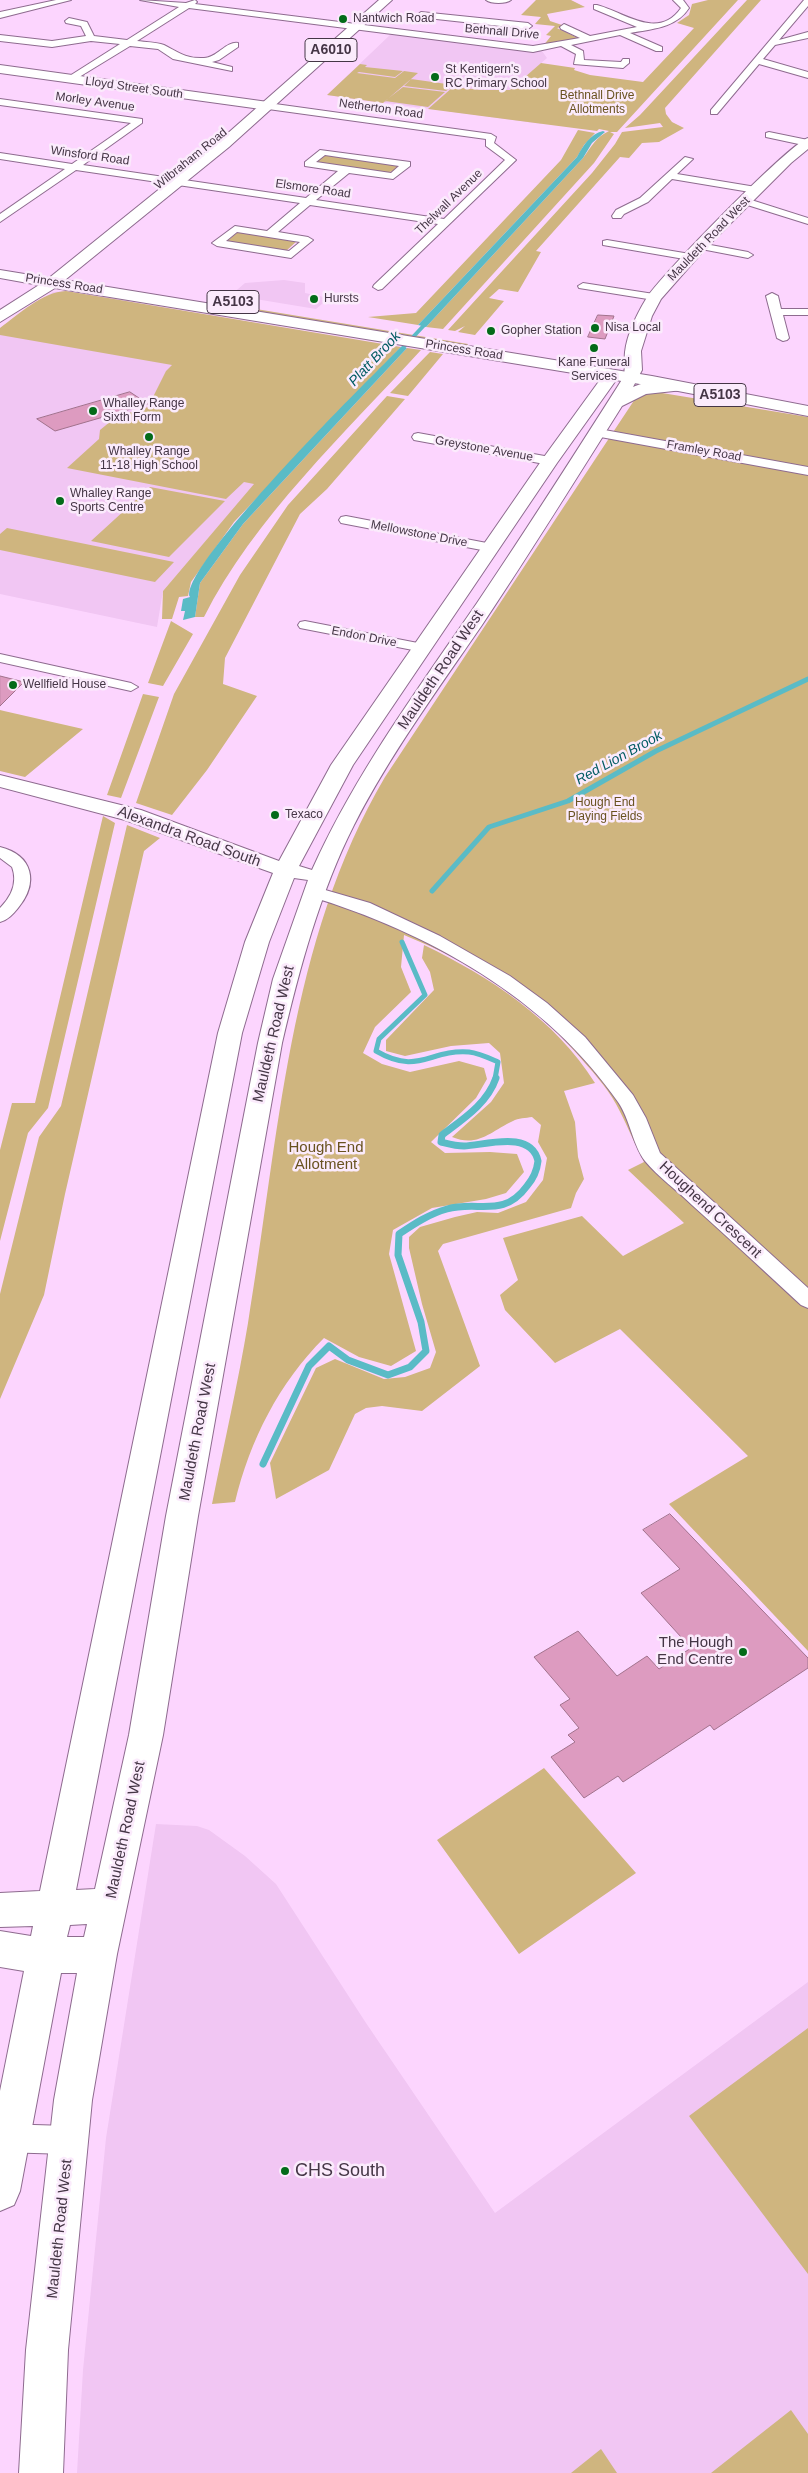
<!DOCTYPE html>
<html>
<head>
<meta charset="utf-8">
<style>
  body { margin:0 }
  canvas { display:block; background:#fcd5fe }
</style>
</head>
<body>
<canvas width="808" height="2473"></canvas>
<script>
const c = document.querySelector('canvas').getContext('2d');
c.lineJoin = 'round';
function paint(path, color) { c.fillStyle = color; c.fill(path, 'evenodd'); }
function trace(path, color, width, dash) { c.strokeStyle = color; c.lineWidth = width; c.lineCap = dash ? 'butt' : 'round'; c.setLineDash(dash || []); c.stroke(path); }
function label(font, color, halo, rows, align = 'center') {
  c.font = font + ' Helvetica,sans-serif'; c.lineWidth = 5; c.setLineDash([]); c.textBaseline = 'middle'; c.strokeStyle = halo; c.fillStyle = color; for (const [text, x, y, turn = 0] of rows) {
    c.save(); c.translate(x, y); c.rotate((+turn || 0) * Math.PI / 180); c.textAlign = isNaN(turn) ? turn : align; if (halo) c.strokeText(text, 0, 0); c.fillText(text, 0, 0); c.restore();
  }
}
paint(new Path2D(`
  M391 34 526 51H542L547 58 510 90 542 124 327 95Z
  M284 280 305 283V293L329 298 316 309 231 295 245 283Z
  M66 291 129 301 255 484 163 591 157 627 0 594V328L53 292Z
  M156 1824 197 1826 209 1830 245 1856 276 1884 366 2023 495 2213 808 1982V2473H77L83 2370 106 2138Z`), '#f1c6f3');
paint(new Path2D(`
  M536 0H571L585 7 547 14 550 21 565 26 557 28 580 39 543 46 551 36 546 35 555 26 535 24 541 17 521 15Z
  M708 0H738L617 132H610L614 134 594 163 443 329 426 327 583 158C592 146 596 137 609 131L599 129 597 131 428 109 453 87 482 90H510L541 63 575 68 574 70 590 75 643 82 694 28 677 23 689 15 692 4Z
  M747 0H761L665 108 666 114 672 122 684 128 659 142 642 143 629 158 620 157 536 251 541 252 518 292 499 289 489 298 504 301 475 335 458 332 465 326 455 331 448 330 592 173 615 144 622 132 663 127 660 123 625 128 640 115Z
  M360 64 367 65 365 67 403 71 395 77 359 72 357 73 395 78 404 71 418 73 383 103 327 95Z
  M411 79 454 85 446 91 404 86Z
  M403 87 445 92 428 107 385 101Z
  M578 130 595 133 584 145 577 157 418 325 368 317 416 313 561 160Z
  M331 154 395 163 399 167 394 171 384 173 319 163 317 161 323 155Z
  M238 232 297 241 286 251 226 242Z
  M66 291 401 347 234 522 191 582 188 596 179 597 172 619H162L163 591 254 484 244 482 226 499 67 468 99 439 100 430 116 417 148 407 166 371 172 365 0 335V328C19 314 42 292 66 291Z
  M256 309 468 344 466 347 253 312Z
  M407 348 421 350C347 431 253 519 204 617H195L200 583 243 524Z
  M430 352 443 354 408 396 390 393Z
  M656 392 808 417V1651L669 1504 748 1456 620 1329 555 1363 505 1310 500 1295 518 1280 503 1238 582 1216 623 1256 684 1223 628 1170 644 1162C634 1143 626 1122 616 1104 606 1086 591 1070 578 1055 526 996 477 965 404 935L401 967 411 992 375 1027 363 1053 382 1064 410 1072 459 1061 484 1068 487 1079 476 1098 431 1142 445 1153 490 1152 517 1154 524 1172 506 1193 486 1199 432 1208 393 1230 389 1254 416 1351 391 1366 359 1357 324 1338C279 1383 250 1440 235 1502L212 1504C224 1444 238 1383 248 1323 279 1139 288 941 385 777L635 399 642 395Z
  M387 396 405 399 327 489 300 514 225 658 223 684 257 696 207 770 172 815 136 803 174 694 240 575 288 505Z
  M150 487 225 501 169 557 91 541Z
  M7 528 174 562 155 582 0 550V534Z
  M171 621 193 634 163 686 148 683Z
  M143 694 159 697 121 798 107 795Z
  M0 710 4 711 83 729 25 777 0 771Z
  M103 816 115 823 48 1108 28 1133 0 1241V1150L12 1103H35Z
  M127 825 160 838 144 851 65 1194 44 1295 0 1399V1294L39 1137 61 1106Z
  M424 945C490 977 555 1019 595 1083L564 1091 575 1122 578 1157 584 1179 576 1193 571 1208 443 1244 438 1251 480 1366 422 1411 382 1406 366 1408 355 1414 329 1470 276 1499 270 1463 316 1368 335 1359 384 1379 405 1377 430 1368 436 1352 422 1304 409 1248V1237L420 1227 455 1217 477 1212 498 1213 526 1202 543 1180 547 1158 538 1142 541 1125 532 1117C526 1118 518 1118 513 1121 491 1131 478 1148 452 1137L491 1102 504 1083 500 1053 489 1043 451 1046 405 1056 386 1051V1040L434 990 430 972 422 958Z
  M544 1768 636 1873 519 1954 437 1840Z
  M808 2028V2274L689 2116Z
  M791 2410 808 2434V2473H711Z
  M601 2449 617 2473H571Z`), '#cfb57f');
paint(new Path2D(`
  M603 131 605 132 592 143 583 158 426 327 418 325 577 157C583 146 590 134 603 131Z
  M401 347 407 348 243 524 200 583 195 617 183 620 185 611H181L183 599 190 597C179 567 370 378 401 347Z`), '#5abbc6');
trace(new Path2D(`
  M399 352 428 321`), '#5abbc6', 4);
trace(new Path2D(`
  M432 891 489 827 568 801 656 751 808 679
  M402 942 425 995 379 1039 376 1051C419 1076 429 1049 469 1052 479 1053 489 1058 498 1062L495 1079`), '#5abbc6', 5);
trace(new Path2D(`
  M263 1464 309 1366 329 1346 348 1360 388 1375 410 1367 426 1351 421 1322 398 1255 399 1234C414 1224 429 1214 447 1209 478 1200 503 1219 527 1186 533 1179 537 1170 538 1161 531 1130 486 1145 464 1146 456 1146 449 1144 441 1142L442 1135C463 1119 487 1104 496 1078`), '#5abbc6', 7);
const building = new Path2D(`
  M598 315 614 316 605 339 588 337Z
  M130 392 148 404 55 431 37 419Z
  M0 676 24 682 0 706Z
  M670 1514 808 1658V1668L714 1730 710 1725 623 1782 618 1776 584 1798 551 1757 575 1742 568 1735 579 1728 560 1705 570 1699 534 1657 578 1631 617 1676 647 1656 659 1669 691 1648 641 1593 680 1569 643 1530Z`);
paint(building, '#dd9bc0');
trace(building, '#a1728c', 1);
const street = new Path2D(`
  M56 0H71L0 18V12Z
  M140 0 186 3 195 0 197 2 195 4 533 46 580 38 561 29 560 27 564 24 590 36 637 27 594 9V5H597C624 12 658 41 681 8L673 0H683L689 8C676 28 652 29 630 33L662 47V51H656L620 35 571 45 583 51 584 60 621 62 623 59H629V63L623 68 574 64 576 54 561 46 533 52 189 8 137 41C145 42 156 42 164 45 178 52 186 59 204 58 217 58 226 41 238 43V47L219 60 212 62 232 67V71L173 59 158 49 130 46 71 82 67 79 68 77 120 44 91 41 52 47 0 41V35L52 41 86 36 81 26 66 23 65 21 69 18 87 22 94 36 127 40 179 7Z
  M486 0H511C506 4 491 4 486 0Z
  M804 0H808V6L779 40 808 32V38L775 45 763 59 808 72V78L759 64 717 114H711V110Z
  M421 12 528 23 532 26 528 29 418 17 417 15Z
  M0 99 142 119V123L83 165 306 198 338 171 305 166V162L320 150 410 162V166L393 179 349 173 316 200 444 219 505 160 486 146V139L268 109 263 106 268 103 491 134 496 137 494 143 516 160 382 289 378 290 373 287 374 285 438 224 310 205 278 232 308 237 313 240 291 258 217 246 212 243 235 226 267 231 300 203 76 170 0 222V214L65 169 0 159V153L72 164 131 123 0 105ZM325 155 399 166 391 173 316 162ZM237 232 300 242 289 251 226 241Z
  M769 132 808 140V146L766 137V133Z
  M685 157 693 159 677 174 756 187 761 190 756 193 672 179 648 202 624 214 621 218H613L612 216 616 210 640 198Z
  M745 198 808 218V224L741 203V199Z
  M607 240 690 254 695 257 690 260 603 245V241Z
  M700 243 748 252 753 255 748 258 696 248V244Z
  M583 283 654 294 660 297 654 300 579 288 578 286Z
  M772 293 778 296 781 309H808V315H783L789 338 787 340 783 341 777 338 766 296Z
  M599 429 808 467V475L595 436 593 433 595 430Z
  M418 433 550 457 556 461 550 465 414 440 412 437 414 434Z
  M346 516 492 544 499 548 492 552 341 523 339 520 341 517Z
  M305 621 423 644 430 648 423 652 300 628 298 625 300 622Z
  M0 654 131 683 138 687 131 691 0 662Z
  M0 847C33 855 39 883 18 908 13 914 8 920 0 922V908C11 897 18 883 12 867L0 858Z
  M315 887 370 903 440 936 510 976 547 1003 585 1037 633 1095 646 1118 660 1153 808 1288V1308L801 1305C765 1272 729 1238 692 1205 677 1190 658 1177 645 1161 633 1146 630 1119 618 1102 546 998 428 932 309 896L307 892 309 888Z
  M0 2124 68 2126 78 2130 82 2140 78 2150 68 2154 0 2152Z`);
const secondary = new Path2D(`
  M0 65 268 102 274 106 268 110 0 73Z
  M808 138V149L791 163 705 249 661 299 652 316 641 351 642 370 633 387C646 381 669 380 683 384L685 387 683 390 646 394 622 406C576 479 530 553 482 625 438 689 389 756 354 825 320 892 299 970 282 1043L198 1516 163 1735 117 1954 92 2100 68 2350 63 2473H19L26 2350 54 2100 77 1973H61L20 2191 14 2205 0 2211V2091L24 1971 0 1967V1931L31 1936 33 1926 0 1927V1893L40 1891 218 1033 245 942 273 873 125 820 0 787V775L141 810 279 861 331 765 544 457 605 373H617L619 376 557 463 353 765 299 866 312 870C355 774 418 689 477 603 527 529 576 452 623 378 626 369 624 361 625 352 627 334 637 314 646 299 658 278 790 143 808 138ZM294 878 308 880 273 979 258 1043 166 1516 129 1735 95 1889 76 1890 242 1033 269 942ZM87 1924 84 1937H67L70 1925Z`);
const highway = new Path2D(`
  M379 0H392L229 147 65 280 652 376 808 406V416L652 386 55 288 0 322V310L39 285 0 278V270L49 278 219 141Z`);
trace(street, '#8e6b8f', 2);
trace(secondary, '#8e6b8f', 2);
trace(highway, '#8e6b8f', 2);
paint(street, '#fff');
paint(secondary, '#fff');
paint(highway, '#fff');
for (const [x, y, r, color] of [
  [343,19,5,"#036b19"],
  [435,77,5,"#036b19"],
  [314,299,5,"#036b19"],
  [595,328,5,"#036b19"],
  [491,331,5,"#036b19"],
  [594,348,5,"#036b19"],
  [93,411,5,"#036b19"],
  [149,437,5,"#036b19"],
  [60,501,5,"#036b19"],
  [13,685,5,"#036b19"],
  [275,815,5,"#036b19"],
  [743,1652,5,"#036b19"],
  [285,2171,5,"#036b19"]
]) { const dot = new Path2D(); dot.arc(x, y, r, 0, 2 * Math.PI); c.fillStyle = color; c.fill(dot); trace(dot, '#fbebfc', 2); }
label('12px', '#453646', '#fbebfc', [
  ["Nantwich Road",353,19],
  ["St Kentigern's",445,70],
  ["RC Primary School",445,84],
  ["Hursts",324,299],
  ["Nisa Local",605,328],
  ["Gopher Station",501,331],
  ["Kane Funeral",594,363,"center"],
  ["Services",594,377,"center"],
  ["Whalley Range",103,404],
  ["Sixth Form",103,418],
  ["Whalley Range",149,452,"center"],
  ["11-18 High School",149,466,"center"],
  ["Whalley Range",70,494],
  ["Sports Centre",70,508],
  ["Wellfield House",23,685],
  ["Texaco",285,815]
], 'left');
label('12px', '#453646', '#fbebfc', [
  ["Bethnall Drive",502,32,5],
  ["Lloyd Street South",134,88,8],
  ["Morley Avenue",95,102,8],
  ["Netherton Road",381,109,8],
  ["Winsford Road",90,156,8],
  ["Wilbraham Road",191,159,-39],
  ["Elsmore Road",313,189,8],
  ["Thelwall Avenue",449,202,-44],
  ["Mauldeth Road West",709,239,-46],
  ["Princess Road",64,284,9],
  ["Princess Road",464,350,9],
  ["Greystone Avenue",484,449,10],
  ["Framley Road",704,451,10],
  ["Mellowstone Drive",419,534,11],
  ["Endon Drive",364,637,11]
]);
label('12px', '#695220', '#fbebfc', [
  ["Bethnall Drive",597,96],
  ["Allotments",597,110],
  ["Hough End",605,803],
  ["Playing Fields",605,817]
]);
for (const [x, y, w] of [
  [331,50,52],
  [233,302,52],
  [720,395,52]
]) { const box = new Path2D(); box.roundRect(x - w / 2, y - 11.5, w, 23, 4); c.fillStyle = '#fbebfc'; c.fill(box); trace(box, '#453646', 1); }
label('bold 14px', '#453646', null, [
  ["A6010",331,50],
  ["A5103",233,302],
  ["A5103",720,395]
]);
label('italic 14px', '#005b62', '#fbebfc', [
  ["Platt Brook",375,359,-47],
  ["Red Lion Brook",619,758,-29]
]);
label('15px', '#453646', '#fbebfc', [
  ["Mauldeth Road West",441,670,-56],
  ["Alexandra Road South",189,837,20],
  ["Mauldeth Road West",274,1034,-77],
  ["Houghend Crescent",710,1210,43],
  ["Mauldeth Road West",198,1432,-79],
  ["Mauldeth Road West",126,1830,-78],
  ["Mauldeth Road West",60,2229,-84]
]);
label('15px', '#695220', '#fbebfc', [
  ["Hough End",326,1148],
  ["Allotment",326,1165]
]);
label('15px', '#453646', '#fbebfc', [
  ["The Hough",733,1643],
  ["End Centre",733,1660]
], 'right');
label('18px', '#453646', '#fbebfc', [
  ["CHS South",295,2171]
], 'left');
</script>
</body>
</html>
